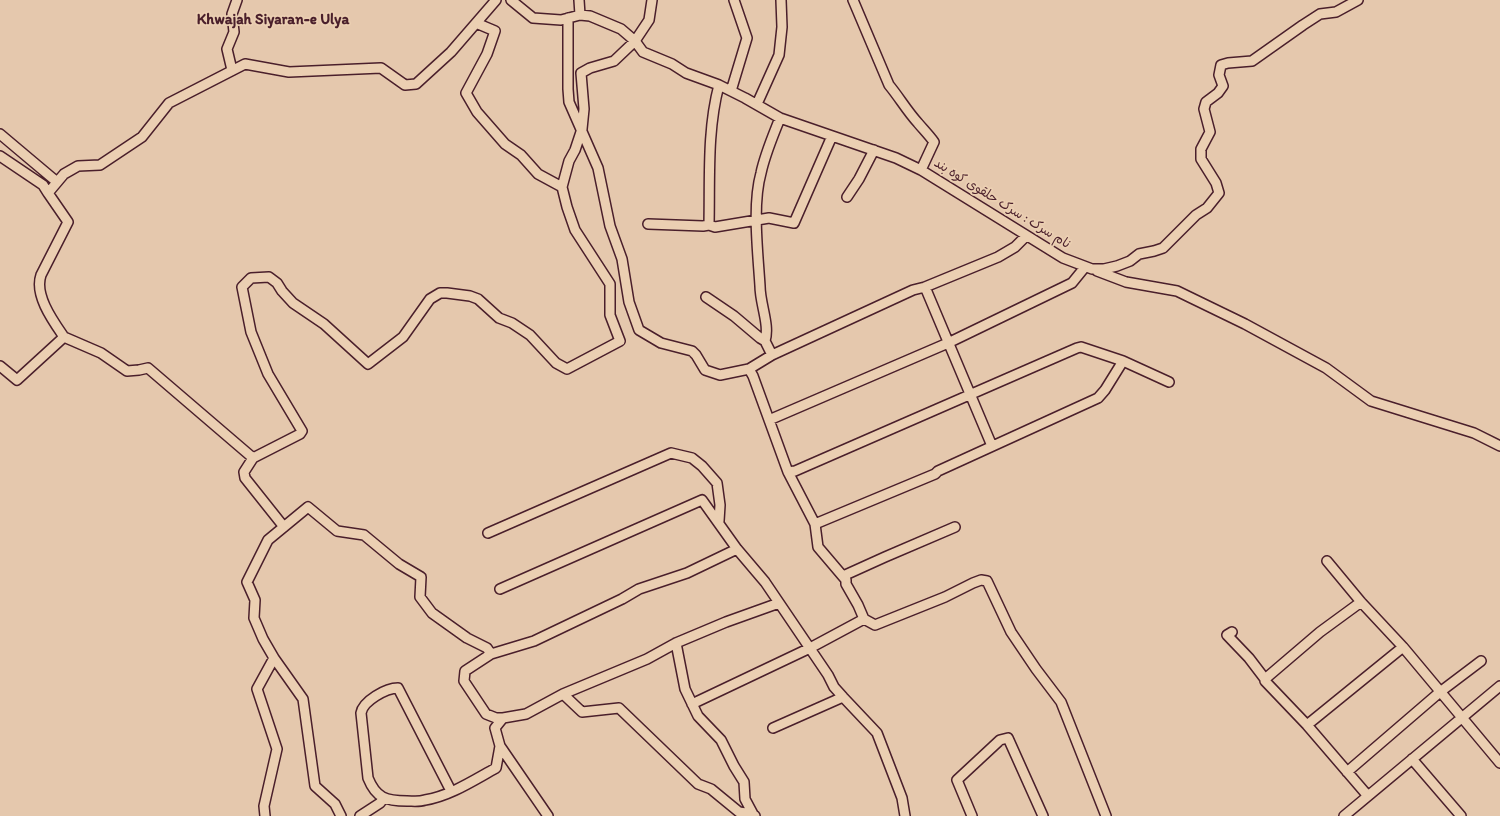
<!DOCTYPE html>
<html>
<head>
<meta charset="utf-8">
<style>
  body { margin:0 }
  canvas { display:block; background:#e5c8ad }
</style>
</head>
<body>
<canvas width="1500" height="816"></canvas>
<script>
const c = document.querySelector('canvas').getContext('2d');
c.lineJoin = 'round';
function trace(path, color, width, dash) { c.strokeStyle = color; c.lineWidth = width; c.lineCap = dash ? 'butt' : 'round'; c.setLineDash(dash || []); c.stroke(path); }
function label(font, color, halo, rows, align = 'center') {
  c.font = font + ' Itim,"Playpen Sans Arabic",sans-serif'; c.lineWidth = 3.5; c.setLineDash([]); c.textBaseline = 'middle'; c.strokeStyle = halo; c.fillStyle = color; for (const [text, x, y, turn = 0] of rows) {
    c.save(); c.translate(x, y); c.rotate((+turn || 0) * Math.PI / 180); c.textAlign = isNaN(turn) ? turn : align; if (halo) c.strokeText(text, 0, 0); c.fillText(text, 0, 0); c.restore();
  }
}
const minor = new Path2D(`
  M511 0 533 18 561 20 580 15 590 16 621 29 635 41 643 52 672 64 686 73 719 85 745 98 780 118 896 158 921 170 1063 258 1092 269H1104L1117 266 1130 261 1139 254 1154 251 1163 248 1196 215 1207 208 1219 193 1216 183 1201 159V149L1210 132 1204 109 1206 102 1218 93 1223 86 1219 75 1221 65 1228 63 1252 61 1303 25 1320 14 1336 12 1358 0
  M579 0 580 15
  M853 0 889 85C899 97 907 111 918 123 923 129 929 135 934 142L921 170
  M568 18V89L569 102 598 168 610 226 622 259 629 302 639 330 661 343 692 351 696 355 705 370 720 375 749 369 772 355 913 290 925 287 998 257 1015 247 1026 236
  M476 23 495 31 487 54 466 93 477 112 505 144 521 155 538 174 562 187
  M232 70 227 49 234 32 232 14 237 0
  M731 91 747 38 734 0
  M757 104 779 55 782 27 781 0
  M0 134 57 182
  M0 156 43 185 48 193 64 174 78 166 100 165 142 137 169 103 245 64 289 72 381 68 405 85 416 84 451 52 496 0
  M847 197 859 179 874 150
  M648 224 703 226 709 225 715 227 769 218 794 223 832 136
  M709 225C710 178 707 130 719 85
  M1097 271 1126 282 1177 291 1245 324 1326 368 1371 401 1474 433 1500 446
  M925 287 992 446
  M706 297 734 316 760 338 765 341 772 355
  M64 337 101 353 127 371 139 370 148 368 253 458
  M765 341C770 325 760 304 760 286 758 253 752 205 761 173 765 154 773 136 780 118
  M0 366 17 380 64 337C53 321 34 295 41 275L68 222 48 193
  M749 369 753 376 788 472 815 524 818 547 846 580V584L858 605 864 619 875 625 945 597 973 583 981 580 987 581 1011 632 1036 669 1061 702 1106 816
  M769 420 948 343 1072 283 1085 267
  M788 472 795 471 1077 348 1081 347 1123 361 1169 382
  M815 524 935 474 938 471 1098 398 1105 390 1123 361
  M284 527 245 478 244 472 253 458 300 434 302 431 268 374 251 332 242 287 251 278 269 277 277 283 282 291 293 303 324 324 368 364 403 337 430 299 440 293H447L470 296 478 299 499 318 512 323 530 335 556 363 567 369 620 341 610 315V284L575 230 567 207 562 187 569 161 575 150 582 129 584 109 581 73 590 68 614 61 635 41 649 20 652 0
  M488 533 671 453 692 458 702 466 717 483 720 505 719 521
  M737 549 687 573 639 589 622 599 534 641 491 654 465 671 464 681 486 714 496 718H503L526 714 563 694 647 659 676 643 726 622 779 603
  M1327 561 1361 602 1403 647 1500 763
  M843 576 885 557 955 527
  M500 589 702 500 737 549 765 582 828 675 834 687 843 697 877 733 902 798 905 816
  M1232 632 1227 635 1249 658 1265 679V681L1307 725 1368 796
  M676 643 685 689 698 716 721 740 734 766 744 782 745 799 753 814
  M274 658 303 699 315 786 335 804 341 816
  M1265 679 1320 632 1361 602
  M563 694 582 712 619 708 698 784 711 789 739 812 753 814 755 816
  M692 704 810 648 864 619
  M503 718 495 728 500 746 548 816
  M1307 725 1403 647
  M773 728 843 697
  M1412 759 1461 816
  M1347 772 1440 692 1481 661
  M451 791 398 688C386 688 363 701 361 713L368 778C376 798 386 801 407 801 413 801 419 802 425 800 450 796 474 780 496 768L500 746
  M265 816 264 806 277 749 257 689 274 658 263 639 254 618 255 600 247 582 268 540 308 507 337 531 364 535 399 564 421 577 420 597 432 613 467 638 487 648 491 654
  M360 816 380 803 383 799
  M972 816 957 780 1000 740 1008 738 1043 816
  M1344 816 1500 686`);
trace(minor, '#4a1f2b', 12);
trace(minor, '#ebcfb2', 9);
label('13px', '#4a1f2b', '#ebcfb2', [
  ["نام سرک : سرک حلقوی کوه بند",1002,204,32]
]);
label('bold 15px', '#4a1f2b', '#ebcfb2', [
  ["Khwajah Siyaran-e Ulya",273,20]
]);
</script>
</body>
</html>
